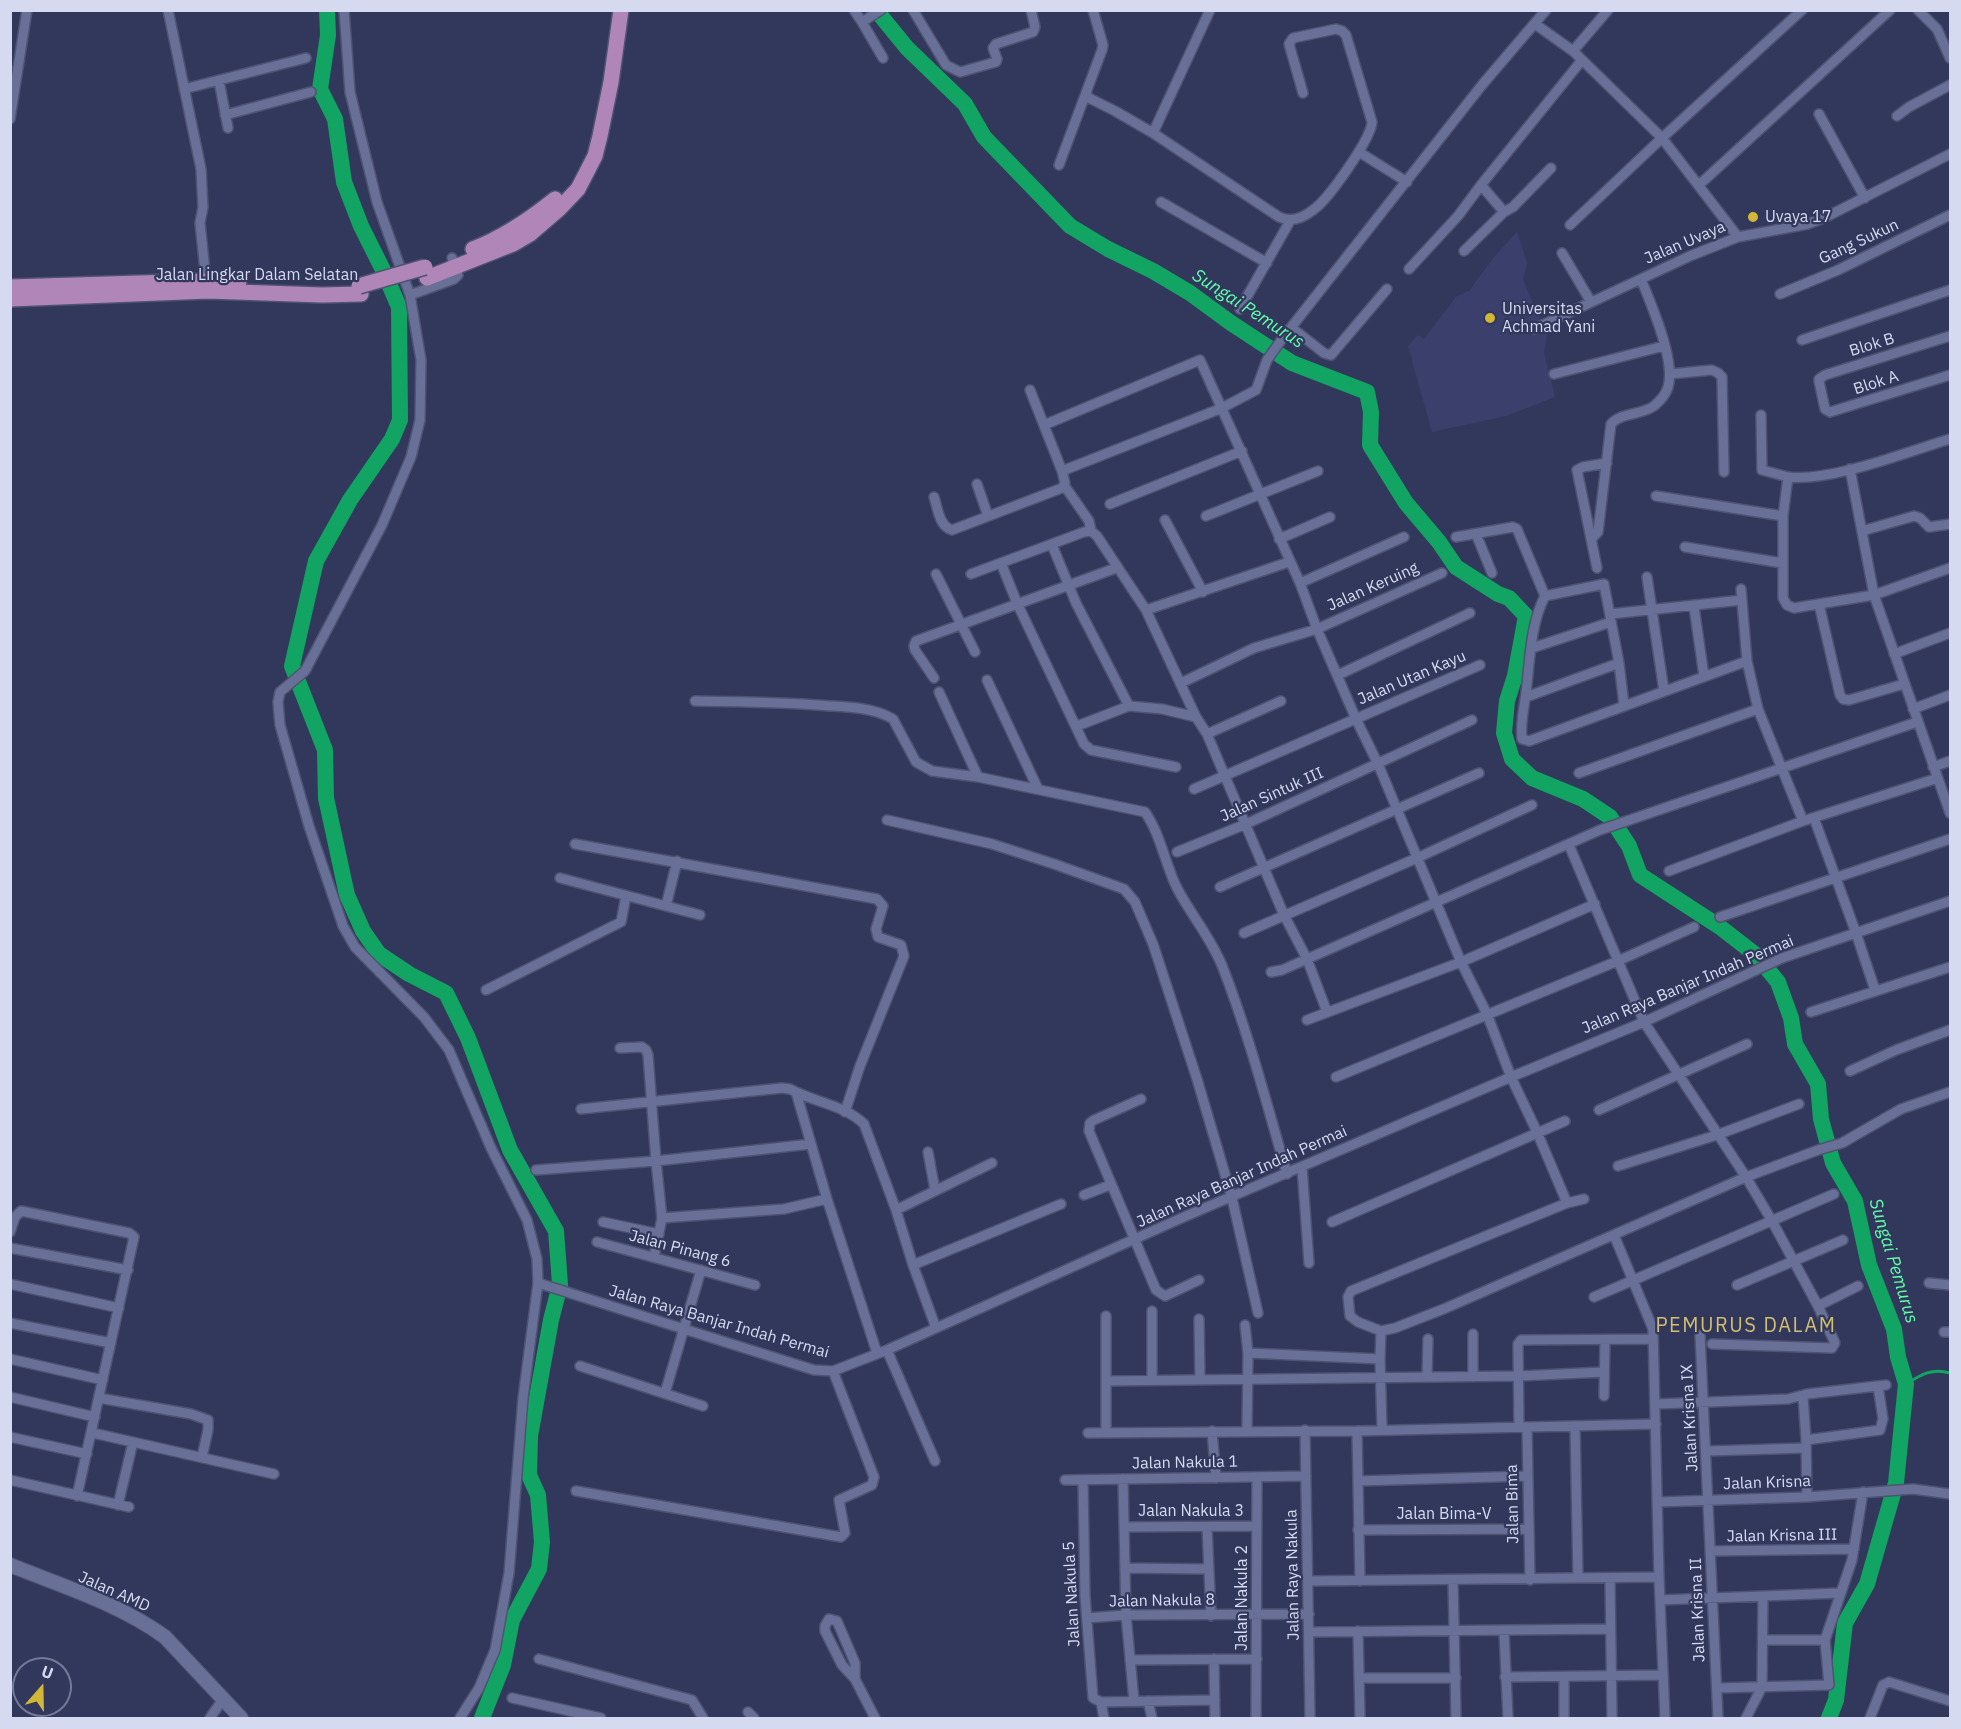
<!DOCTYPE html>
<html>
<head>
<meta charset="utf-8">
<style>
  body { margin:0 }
  #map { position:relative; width:1961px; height:1729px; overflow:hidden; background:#32385c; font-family:"IBM Plex Sans",sans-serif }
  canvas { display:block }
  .frame { position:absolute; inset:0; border:12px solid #d6daf1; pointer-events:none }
  .north { position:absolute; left:12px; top:1657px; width:60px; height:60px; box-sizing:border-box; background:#32385c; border:2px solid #747998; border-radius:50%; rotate:20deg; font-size:16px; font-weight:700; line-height:24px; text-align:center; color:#d6daf1 }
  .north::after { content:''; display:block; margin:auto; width:21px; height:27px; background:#d2b635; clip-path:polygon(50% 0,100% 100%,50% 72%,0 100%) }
</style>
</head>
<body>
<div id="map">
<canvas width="1961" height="1729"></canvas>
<div class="frame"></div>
<div class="north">U</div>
</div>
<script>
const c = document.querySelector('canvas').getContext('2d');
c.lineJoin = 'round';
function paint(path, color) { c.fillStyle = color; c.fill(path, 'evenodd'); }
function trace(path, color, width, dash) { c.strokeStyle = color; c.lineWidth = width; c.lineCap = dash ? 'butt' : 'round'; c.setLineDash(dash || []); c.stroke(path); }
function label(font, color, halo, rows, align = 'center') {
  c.font = font + ' "IBM Plex Sans",sans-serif'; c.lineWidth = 4.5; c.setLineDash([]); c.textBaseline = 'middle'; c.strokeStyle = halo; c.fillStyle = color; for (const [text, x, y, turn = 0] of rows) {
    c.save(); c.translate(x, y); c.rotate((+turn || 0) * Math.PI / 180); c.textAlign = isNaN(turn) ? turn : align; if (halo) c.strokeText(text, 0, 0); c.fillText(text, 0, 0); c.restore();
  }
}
paint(new Path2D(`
  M1517 232 1527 263 1523 280 1547 335 1544 353 1555 397 1506 416 1432 432 1408 346 1418 335 1424 339 1457 296 1469 291 1494 257Z`), '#3a406b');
trace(new Path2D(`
  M1906 1384C1922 1374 1932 1368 1950 1373`), '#12a463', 3);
trace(new Path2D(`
  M327 10 328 35 320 89 335 119 344 182 361 226 384 272 399 307 400 420 392 439 350 500 316 561 292 666 325 750 326 798 347 895 363 931 379 954 409 974 446 993 468 1038 510 1150 556 1231 558 1257 560 1285 551 1320 530 1436 529 1475 538 1495 542 1542 539 1569 512 1620 503 1665 482 1718
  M876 10 907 48 965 104 984 137 1070 226 1108 249 1153 271 1190 293 1231 323 1292 363 1367 392 1371 412 1370 445 1406 503 1439 542 1456 567 1498 594 1509 598 1526 616 1515 676 1507 701 1504 733 1512 759 1532 778 1583 799 1610 817 1629 846 1640 875 1720 927 1756 955 1778 982 1791 1018 1795 1044 1818 1084 1821 1119 1833 1163 1855 1201 1869 1265 1894 1329 1898 1357 1906 1384 1896 1483 1867 1584 1845 1623 1836 1700 1829 1718`), '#12a463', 16);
const street = new Path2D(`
  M168 10 201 169 203 207 200 223 206 281
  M344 10 350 92 377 202 410 295 421 360 420 420 411 457 382 525 305 671 280 692 278 702 280 725 309 826 343 926 355 947 424 1017 449 1050 491 1148 527 1220 537 1259 538 1283 523 1398 509 1573 495 1650 479 1688 460 1718
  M854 10 862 22 881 10
  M913 10 946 65 960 72 996 62 997 59 993 48 996 44 1033 32 1035 27 1031 10
  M1918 10 1937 29 1950 58
  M862 22 883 58
  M1535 24 1573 51 1662 138 1570 225
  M1573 51 1608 10
  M219 81 228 128
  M184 89 306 58
  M1087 95 1089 98 1115 111 1153 133 1279 217C1292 223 1303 218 1313 210 1328 200 1371 139 1372 122L1346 35 1342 31 1336 29 1293 38 1289 44 1303 93
  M1819 114 1865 198
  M225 115 311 92
  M1897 116 1909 107 1950 85
  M10 119 27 10
  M1153 133 1210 10
  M1359 152 1407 182
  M1059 165 1102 50 1103 45 1093 10
  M1699 185 1890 10
  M1161 202 1267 263
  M1504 212 1513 207 1551 168
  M1738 237 1662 138 1802 10
  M1464 251 1504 212 1481 185
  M1562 253 1591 302
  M1409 269 1458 216 1481 185 1582 60
  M1780 294 1838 270 1950 215
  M410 295 454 279 458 275 452 258
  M1240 309 1290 221
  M1292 328 1324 353 1331 355 1387 289
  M1534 329 1690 256 1738 237 1808 224 1824 218 1950 154
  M1950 336 1825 375 1819 379V381L1825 409 1830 412 1950 375
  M1802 340 1950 290
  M1554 374 1664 346
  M1670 374 1712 370 1718 373 1722 377 1724 472
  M1761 415 1762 470 1788 477
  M1044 425 1200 360 1300 583 1317 629 1356 719 1378 764 1461 962 1487 1014 1511 1077 1537 1132 1567 1203
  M1850 469 1874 595 1950 813
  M1062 471 1222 408 1256 390 1267 360 1282 339 1482 85 1546 10
  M977 484 988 516
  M1064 485 1089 521 1091 531 1097 536 1146 610 1196 717 1207 734 1284 915 1307 959 1327 1012
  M1656 496 1783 516V598L1787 605 1794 608 1874 595 1950 568
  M934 497C938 509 939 526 952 530L1062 488 1065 483 1062 471 1030 390
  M1110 504 1242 451
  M1206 516 1318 471
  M1783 516 1788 477C1832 482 1906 452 1950 439
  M1165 520 1203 592
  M1862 531 1914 516 1920 518 1929 527 1950 524
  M1476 534 1492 573
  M1456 537 1513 527 1517 529 1545 596
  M1279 539 1330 517
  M1591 539 1598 532 1611 424C1622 412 1642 415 1654 406 1660 401 1666 394 1668 387 1676 361 1651 304 1641 279
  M1052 545 1076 603 1129 706
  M1685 547 1782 563
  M1001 563 1017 603 1084 744 1091 750 1176 767
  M1597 568 1577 470 1583 467 1607 463
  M936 574 975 652
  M971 574 1084 532 1091 531
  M1647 577 1664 691
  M1300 583 1404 537
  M1741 589 1747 661 1758 709 1803 821
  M1819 604 1840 695 1843 699 1849 700 1904 684
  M1694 607 1704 676
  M1146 610 1289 562
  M1610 614 1742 600
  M1532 648 1611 622
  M1894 654 1950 633
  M1338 675 1470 613
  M934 678 915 650 914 646 916 641 1116 568
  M987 680 1038 789
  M1181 683 1254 648 1317 629 1442 573
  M939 692 978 777
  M1526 697 1619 663
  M695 701C740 702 785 702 830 706 850 707 875 708 893 719L916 762 932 771 978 777 1145 812C1161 835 1165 864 1177 888 1191 915 1212 939 1223 968 1249 1035 1267 1105 1287 1174
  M1624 705 1619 663 1604 584 1545 596C1530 625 1530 661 1526 693 1524 708 1520 724 1522 739L1529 741 1747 661
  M1913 709 1950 695
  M1077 726 1129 706 1162 709 1196 717
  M1207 734 1281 701
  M1933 767 1950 761
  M1579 773 1758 709
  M1194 789 1480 665
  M1814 818 1856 933 1875 990
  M887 820 992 844 1054 864 1124 889 1135 902 1153 944 1197 1079 1232 1198 1258 1313
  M575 844 877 899 883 906 876 929 878 937 901 945 904 956 860 1066 845 1112
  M1569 845 1644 1022 1746 1177 1772 1221 1818 1306 1835 1343 1832 1348 1712 1344
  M1177 852 1246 824 1472 720
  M1669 871 1803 821 1938 778
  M560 878 700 915
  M1220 887 1479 773
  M666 906 677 861
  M1720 917 1950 839
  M1244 933 1417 858 1532 805
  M1271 972 1282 970 1600 830 1917 722
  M486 990 621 922 626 896
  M1811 1012 1950 967
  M1307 1020 1461 962 1595 904
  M620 1048 642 1047 646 1050 648 1055 656 1161 662 1218 654 1257
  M1850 1071 1896 1050 1950 1030
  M1336 1077 1620 960 1694 927
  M796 1092 827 1199 877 1353
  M1141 1099 1094 1120 1090 1123 1089 1131 1156 1290 1165 1296 1199 1280
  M581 1109 782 1088 790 1089C813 1102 845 1105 864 1124L896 1210
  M1599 1110 1747 1044
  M928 1152 935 1190
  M1618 1166 1717 1135 1799 1104
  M1302 1167 1309 1263
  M536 1170 656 1161 811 1144
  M1084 1195 1110 1185
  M1584 1199 1567 1203 1351 1291 1348 1297 1350 1316 1358 1322 1381 1331 1395 1328 1446 1308 1746 1177 1818 1150 1842 1143 1901 1109 1950 1092
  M662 1218 784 1209 827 1199
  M603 1222 659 1234
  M1332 1222 1565 1121
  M10 1232 15 1217 21 1211 129 1233 134 1237 77 1496
  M1614 1235 1653 1329 1659 1577 1665 1718
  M597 1242 755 1285
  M10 1248 128 1270
  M913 1265 1061 1204
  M538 1283 814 1370 833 1371 887 1350 1186 1216 1511 1077 1644 1022 1782 958 1950 901
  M1929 1283 1950 1285
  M10 1284 119 1308
  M1737 1285 1843 1240
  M1594 1297 1834 1194
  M1818 1306 1858 1286
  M1152 1311V1380
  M1106 1316V1433
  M1199 1319 1200 1380
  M10 1323 111 1343
  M1245 1325 1248 1353 1247 1431
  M936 1328 913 1265 896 1210 992 1163
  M1381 1331 1380 1359 1382 1430
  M1944 1332H1950
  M1473 1334V1377
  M1700 1335 1718 1718
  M887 1350 935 1461
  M1248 1353 1380 1359
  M10 1359 103 1380
  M580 1366 703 1406
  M1427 1377 1428 1339
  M1106 1381 1519 1376 1604 1372
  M665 1393 701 1270
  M1604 1396 1605 1340
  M1803 1396 1806 1440 1807 1497
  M10 1397 95 1417
  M99 1398 191 1414 208 1420V1430L202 1457
  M1656 1404 1788 1399 1807 1394 1886 1385
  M1575 1426 1578 1578
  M1519 1427 1518 1344 1521 1340 1653 1339
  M1527 1427 1530 1580
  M1305 1430 1310 1718
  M1212 1431 1216 1478
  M1357 1431 1360 1581
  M93 1433 274 1474
  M1088 1433 1357 1431 1656 1424
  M10 1437 87 1454
  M1806 1440 1880 1430 1883 1419 1878 1386
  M1707 1451 1806 1448
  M1123 1479 1126 1615 1134 1701
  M10 1480 129 1507
  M1065 1480 1306 1476
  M1083 1480 1085 1596 1093 1698 1101 1702 1215 1700
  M1358 1481 1528 1476
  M576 1491 841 1537 845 1533 839 1500 872 1485 874 1477 833 1371
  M1657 1502 1807 1497 1913 1489 1950 1494
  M118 1505 133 1442
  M1125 1527 1257 1526
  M1207 1527 1211 1616
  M1358 1530 1529 1529
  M1711 1551 1854 1549
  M1125 1568 1208 1569
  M1610 1579 1612 1718
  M1308 1581 1659 1577
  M1453 1581 1456 1718
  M1660 1600 1840 1593
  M1087 1618 1126 1615 1309 1614
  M1358 1631 1360 1718
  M1504 1631 1508 1718
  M1310 1632 1609 1629
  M1763 1640H1825
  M539 1659 692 1700 703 1718
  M1214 1659 1215 1718
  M1130 1660 1257 1659
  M1505 1677 1663 1675
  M1564 1677V1718
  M1359 1678H1456
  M855 1679V1663L837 1621 829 1619 825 1626V1631L842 1665 855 1679 875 1718
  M1717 1688 1829 1685 1825 1640 1852 1560 1863 1492
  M512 1698 601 1718
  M1148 1701 1152 1718
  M1101 1702 1104 1718
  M748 1712 754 1718
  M210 1718 223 1699
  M1256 1718 1257 1477
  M1746 1718 1762 1687 1763 1596
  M1870 1718 1883 1685 1889 1682 1950 1701`);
const secondary = new Path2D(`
  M10 1565C62 1586 120 1604 165 1637L241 1718`);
const primary = new Path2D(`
  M473 249C504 237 529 220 555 199
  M427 278 513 244 530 234 559 209 578 189 595 156 600 136 611 82 621 10
  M10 287 206 281 239 282
  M10 299 208 291 322 295 361 294`);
trace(street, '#4f5372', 12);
trace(secondary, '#4f5372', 16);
trace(primary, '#4f5372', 18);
trace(street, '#697098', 9);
trace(secondary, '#697098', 14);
trace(primary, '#af86b7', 15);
const primaryBridge = new Path2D(`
  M359 286 425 267`);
trace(primaryBridge, '#4f5372', 18, []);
trace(primaryBridge, '#af86b7', 15);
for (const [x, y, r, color] of [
  [1753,217,6,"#d2b635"],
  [1490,318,6,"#d2b635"]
]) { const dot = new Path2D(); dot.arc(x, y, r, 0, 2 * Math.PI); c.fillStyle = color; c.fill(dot); trace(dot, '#32385c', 2); }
label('16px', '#d6daf1', '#32385c', [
  ["Uvaya 17",1765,217],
  ["Universitas",1502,309],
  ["Achmad Yani",1502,327]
], 'left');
label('16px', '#d6daf1', '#32385c', [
  ["Gang Sukun",1859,242,-25],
  ["Jalan Uvaya",1685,243,-23],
  ["Jalan Lingkar Dalam Selatan",257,275],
  ["Blok B",1872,345,-17],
  ["Blok A",1876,383,-18],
  ["Jalan Keruing",1373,587,-24],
  ["Jalan Utan Kayu",1412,678,-23],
  ["Jalan Sintuk III",1272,795,-24],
  ["Jalan Raya Banjar Indah Permai",1688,985,-23],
  ["Jalan Raya Banjar Indah Permai",1242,1177,-24],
  ["Jalan Pinang 6",680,1249,15],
  ["Jalan Raya Banjar Indah Permai",719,1322,16],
  ["Jalan Krisna IX",1690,1418,-93],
  ["Jalan Nakula 1",1185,1463,-1],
  ["Jalan Krisna",1767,1483,-2],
  ["Jalan Bima",1513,1504,-91],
  ["Jalan Nakula 3",1191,1511],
  ["Jalan Bima-V",1444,1514],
  ["Jalan Krisna III",1782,1536,-1],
  ["Jalan Raya Nakula",1293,1575,-91],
  ["Jalan AMD",114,1592,24],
  ["Jalan Nakula 5",1072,1594,-93],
  ["Jalan Nakula 2",1242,1598,-90],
  ["Jalan Nakula 8",1162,1601,-1],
  ["Jalan Krisna II",1698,1610,-92]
]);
label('italic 18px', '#60ffaa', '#32385c', [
  ["Sungai Pemurus",1248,309,33],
  ["Sungai Pemurus",1893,1261,73]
]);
c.letterSpacing = '1.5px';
label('20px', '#d1be71', '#32385c', [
  ["PEMURUS DALAM",1746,1326]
]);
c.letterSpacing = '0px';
</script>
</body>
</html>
